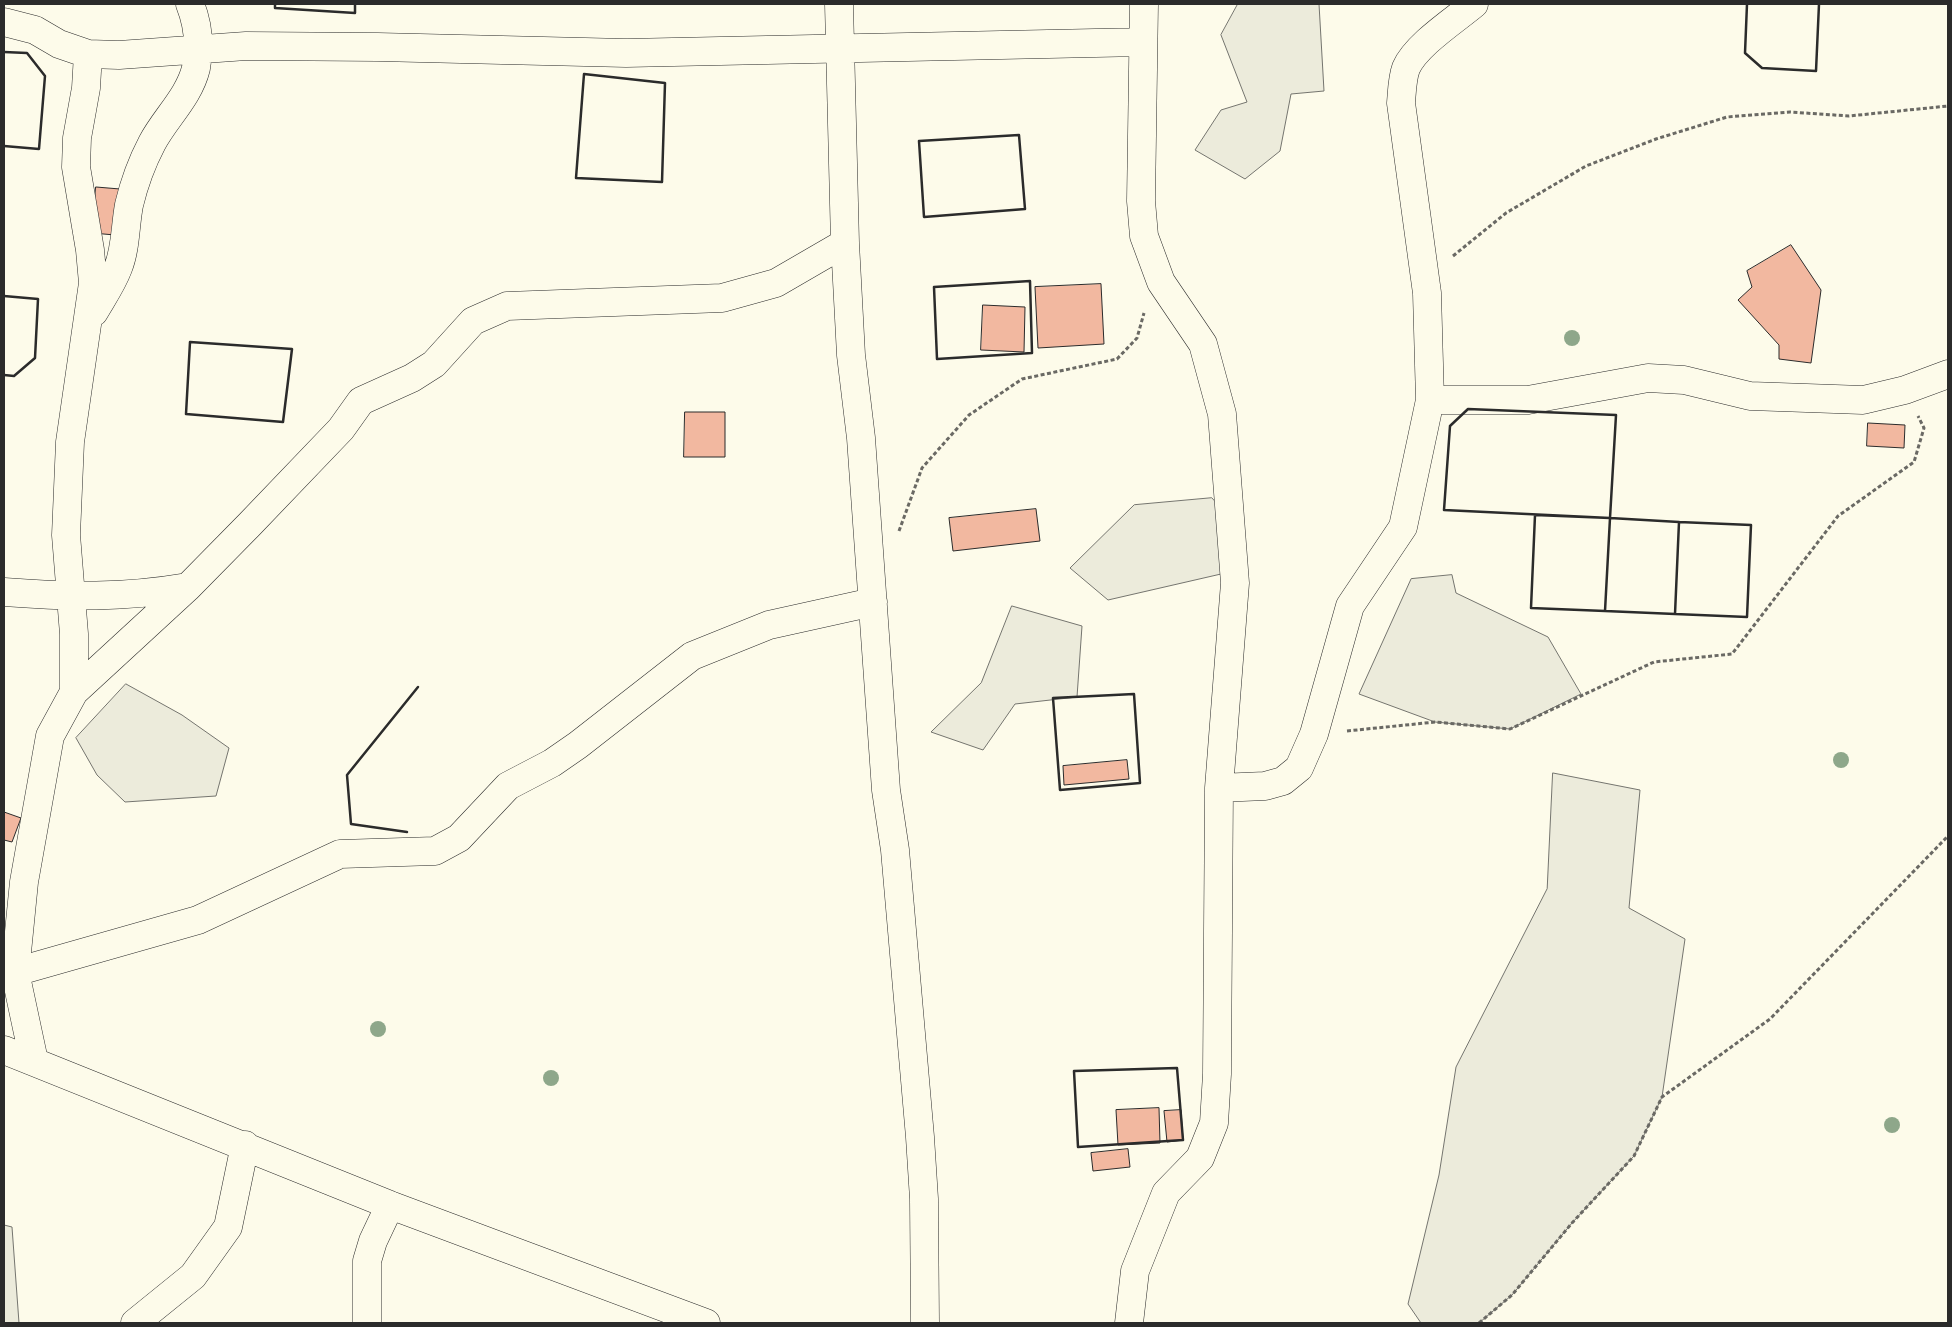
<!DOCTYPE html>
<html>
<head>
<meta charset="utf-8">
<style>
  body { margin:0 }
  #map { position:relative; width:1952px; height:1327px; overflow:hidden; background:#fdfbea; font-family:"Work Sans",sans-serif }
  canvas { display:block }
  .frame { position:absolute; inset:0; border:5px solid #2b2b2b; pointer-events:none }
</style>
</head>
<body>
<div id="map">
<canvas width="1952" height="1327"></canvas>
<div class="frame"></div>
</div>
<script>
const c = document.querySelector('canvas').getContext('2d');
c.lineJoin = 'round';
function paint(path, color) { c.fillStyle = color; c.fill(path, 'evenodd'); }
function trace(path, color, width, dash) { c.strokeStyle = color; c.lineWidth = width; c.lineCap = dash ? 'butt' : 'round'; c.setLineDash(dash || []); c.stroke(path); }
const green = new Path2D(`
  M1238 4H1319L1324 91 1291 94 1280 151 1245 179 1195 150 1221 110 1247 102 1221 35Z
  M1212 498 1237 526 1221 574 1108 600 1070 568 1134 505Z
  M1452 575 1456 593 1548 637 1581 694 1510 729 1435 722 1359 694 1411 579Z
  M1012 606 1082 626 1077 697 1015 704 983 750 931 732 981 683Z
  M126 684 182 715 229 748 216 796 125 802 97 775 76 738Z
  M1553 773 1640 790 1629 908 1685 939 1662 1097 1634 1156 1572 1223 1512 1295 1479 1323H1421L1408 1304 1439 1175 1456 1067 1547 889Z
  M4 1225 12 1227 19 1323H4Z`);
paint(green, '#ecebdb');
trace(green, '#74746e', 1);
const building = new Path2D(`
  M96 187 120 189 115 235 92 233Z
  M1791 245 1821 290 1811 363 1779 359V345L1738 300 1752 287 1747 271Z
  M1101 284 1104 344 1038 348 1035 287Z
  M983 305 1025 307 1024 352 981 350Z
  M685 412H725V457H684Z
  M1868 423 1905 425 1904 448 1867 446Z
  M1036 509 1040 541 953 551 949 518Z
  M1127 760 1129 779 1064 785 1063 766Z
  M4 812 21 818 12 842 4 840Z
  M1159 1108 1160 1143 1118 1145 1116 1110Z
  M1181 1110 1183 1140 1167 1142 1164 1111Z
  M1128 1149 1130 1167 1093 1171 1091 1153Z`);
paint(building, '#f2b8a0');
trace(building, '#2b2b2b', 1);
const minor = new Path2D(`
  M839 4 845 243 851 355 861 438 886 790 895 850 920 1137 924 1199 925 1323
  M4 22 35 30 59 44 88 54 119 55 246 46 378 47 626 53 1142 42
  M94 312C102 298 112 284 118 268 126 248 125 226 129 205 134 184 142 162 152 143 165 118 189 97 196 68 200 47 198 24 190 4
  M1430 400H1528L1648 378 1684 380 1750 396 1863 400 1905 390 1948 374
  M4 592C70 597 123 598 188 587
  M74 692 188 587 250 524 341 429 361 401 412 378 434 364 473 321 507 306 722 298 776 283 845 243
  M1219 788 1265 786 1283 781 1299 768 1314 734 1350 606 1403 527 1430 400 1427 293 1401 103C1402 92 1402 79 1406 68 1416 45 1455 20 1474 4
  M15 972 198 920 340 854 435 851 459 838 508 786 552 763 578 745 692 656 769 625 873 602
  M4 1050 390 1205 706 1323
  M34 1061 15 972 24 882 50 736 74 692V634L66 535 70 442 93 283 90 250 76 167 77 138 86 88 88 54
  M135 1323 193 1276 228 1227 245 1145
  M367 1323V1261L373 1241 390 1205
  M1129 1323 1135 1271 1166 1193 1200 1158 1214 1123 1217 1074 1219 788 1235 583 1222 414 1203 344 1161 282 1144 236 1141 201 1144 4`);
trace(minor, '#2b2b2b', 29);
trace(new Path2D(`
  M1453 256 1506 213 1586 166 1656 139 1727 117 1790 112 1849 116 1948 106
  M899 531 922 468 969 415 1022 379 1117 359 1137 338 1144 313
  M1347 731 1435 722 1510 729 1654 662 1732 654 1838 516 1914 462 1924 428 1918 416
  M1479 1323 1512 1295 1572 1223 1634 1156 1662 1097 1770 1019 1948 836`), '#6a6964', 3, [4, 2.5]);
trace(minor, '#fdfbea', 28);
trace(new Path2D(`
  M275 4V8L355 13V4
  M1747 4 1745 53 1762 68 1816 71 1819 4
  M4 52 27 53 45 76 39 149 4 146
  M584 74 665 83 662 182 576 178Z
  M1019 135 1025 209 924 217 919 141Z
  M1030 281 1032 353 937 359 934 287Z
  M4 296 38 299 35 358 14 376 4 375
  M190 342 292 349 283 422 186 414Z
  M1468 409 1616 415 1610 518 1444 510 1450 426Z
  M1535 515 1610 518 1605 611 1531 608Z
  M1610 518 1679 522 1675 614 1605 611Z
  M1679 522 1751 525 1747 617 1675 614Z
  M1134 694 1140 783 1060 790 1053 698Z
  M407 832 351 824 347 775 418 687
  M1177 1068 1183 1140 1078 1147 1074 1071Z`), '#2b2b2b', 2.5);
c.fillStyle = '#8ea78a';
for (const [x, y] of [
  [1572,338],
  [1841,760],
  [378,1029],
  [551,1078],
  [1892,1125]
]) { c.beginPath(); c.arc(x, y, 8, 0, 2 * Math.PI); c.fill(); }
</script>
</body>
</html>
